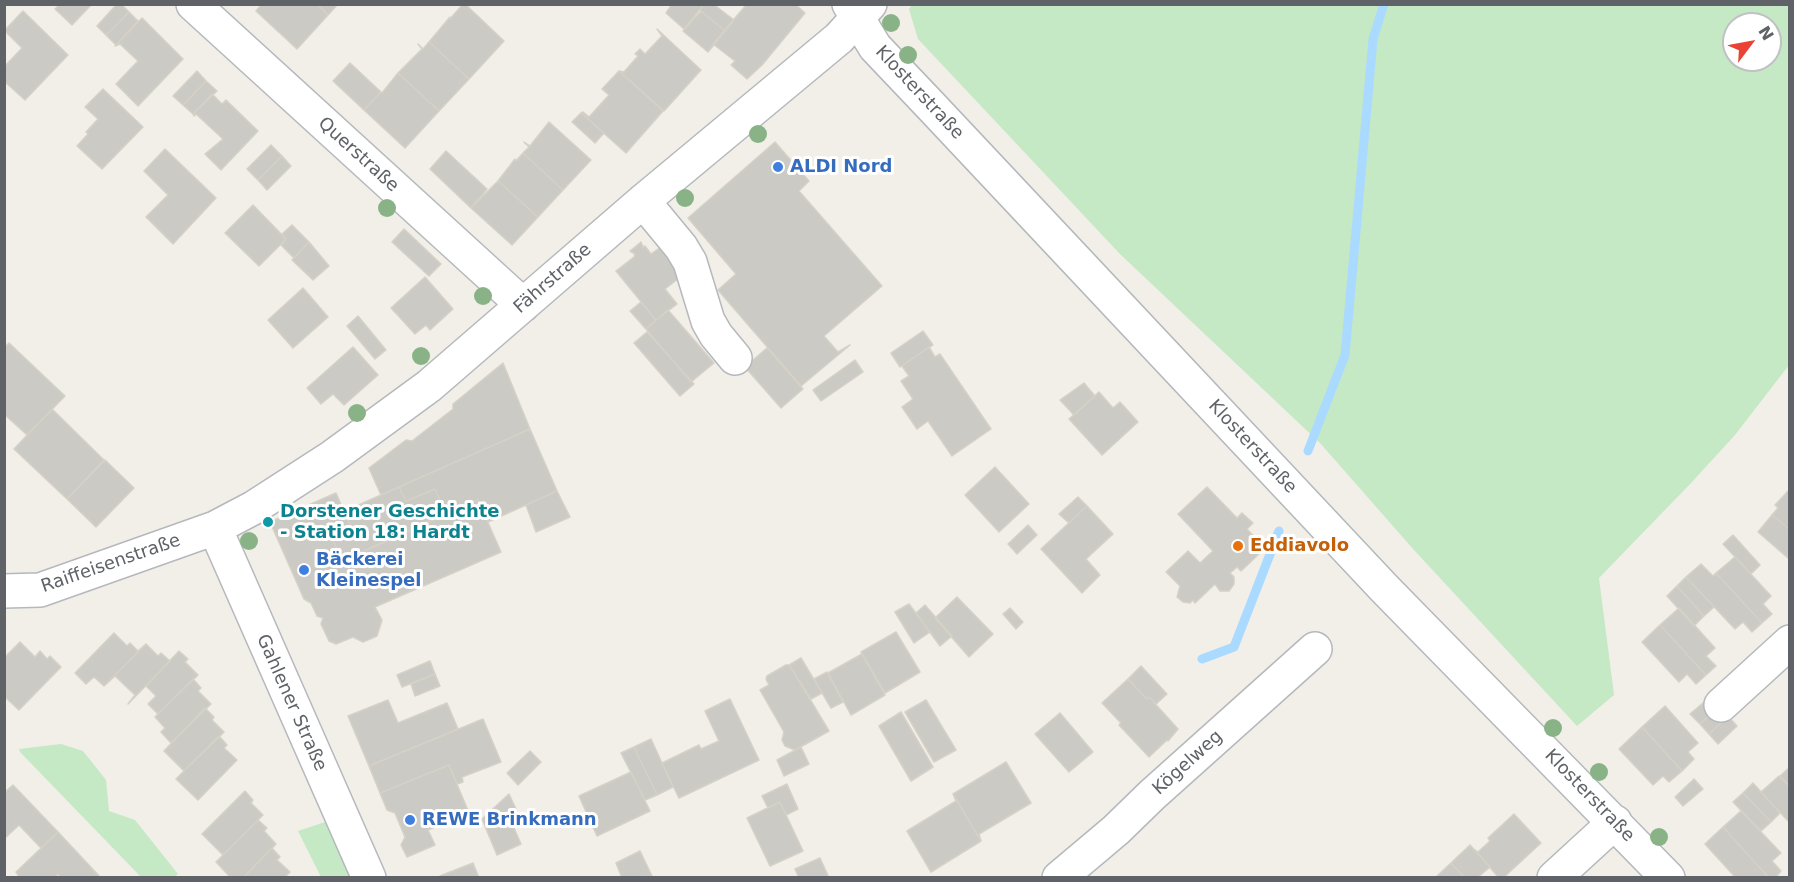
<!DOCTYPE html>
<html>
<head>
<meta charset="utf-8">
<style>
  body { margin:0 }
  #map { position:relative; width:1794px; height:882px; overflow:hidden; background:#f1efe8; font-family:"DejaVu Sans",sans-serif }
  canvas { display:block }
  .frame { position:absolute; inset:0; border:6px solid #5f6368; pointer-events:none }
  .north { position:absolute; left:1722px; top:12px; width:60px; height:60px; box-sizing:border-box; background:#fff; border:2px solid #bfc1c3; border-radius:50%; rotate:58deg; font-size:16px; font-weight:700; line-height:24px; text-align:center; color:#5f6368 }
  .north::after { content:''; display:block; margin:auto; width:21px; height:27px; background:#ea4335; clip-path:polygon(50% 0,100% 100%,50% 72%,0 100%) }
</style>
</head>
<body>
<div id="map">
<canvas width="1794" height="882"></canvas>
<div class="frame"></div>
<div class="north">N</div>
</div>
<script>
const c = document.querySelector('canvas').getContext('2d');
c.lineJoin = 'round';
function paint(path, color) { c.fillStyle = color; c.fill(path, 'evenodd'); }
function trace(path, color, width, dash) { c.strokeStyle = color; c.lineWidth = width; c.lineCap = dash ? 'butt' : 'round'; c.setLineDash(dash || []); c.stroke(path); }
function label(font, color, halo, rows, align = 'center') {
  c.font = font + ' "DejaVu Sans",sans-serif'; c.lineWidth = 6; c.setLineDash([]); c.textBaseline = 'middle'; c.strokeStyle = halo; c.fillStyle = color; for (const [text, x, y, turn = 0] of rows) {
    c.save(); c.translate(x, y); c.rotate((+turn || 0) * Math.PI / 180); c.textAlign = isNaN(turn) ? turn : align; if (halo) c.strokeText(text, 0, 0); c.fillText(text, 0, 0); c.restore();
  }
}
paint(new Path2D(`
  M912 5H1789V365L1735 435 1691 483 1599 578 1614 695 1577 726 1414 550 1320 443 1120 254 918 39 909 9ZM1734 24H1770V60H1734Z
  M61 744 83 751 106 780 109 811 135 820 178 874 174 877H141L20 752 19 749Z
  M325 822 350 877H321L298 831Z`), '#c5e8c5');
trace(new Path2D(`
  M1308 451 1345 355 1373 39 1384 4
  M1202 659 1234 647 1279 531`), '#aadaff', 9);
const building = new Path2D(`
  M60 4H92L72 25 55 9Z
  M117 4H121L129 12 106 35 97 26Z
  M262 4H317L328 15 297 49 256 11Z
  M317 4H338L328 15Z
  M465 4 504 41 469 79 429 42 450 17V19L463 4Z
  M672 4H704L684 29 666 13Z
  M704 4H713L734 20 725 31 700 10Z
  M747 4H795L805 13 762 65 747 79 731 65 735 61 713 44Z
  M23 11 68 55 25 100 4 81V67L22 48 6 32 4 33V31Z
  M701 11 725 31 708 52 683 31Z
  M129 12 138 21 116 45 106 35Z
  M142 18 183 59 138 106 116 84 138 61 120 44 115 46Z
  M657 29 701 70 664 111 619 71 624 72 638 56 635 54 640 49 645 54 662 36Z
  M429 42 469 79 439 111 398 73 422 49 418 44 423 49Z
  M350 63 381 92 364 110 333 81Z
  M197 71 206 81 183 105 173 96Z
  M619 71 663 111 626 153 581 113 583 112 589 117 609 95 602 89Z
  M398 73 439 111 405 148 364 110 381 92 382 93Z
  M206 81 217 91 193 114 183 105Z
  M103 89 143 127 102 169 77 146 88 134 86 132 98 119 85 107Z
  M212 94 222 104 226 100 258 131 221 170 205 154 223 139 196 114 194 116 193 114Z
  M581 113 604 133 595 143 572 122Z
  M549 122 591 160 563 190 523 153 529 147 524 142 530 146Z
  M775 142 809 181 799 191 882 286 824 336 838 352 850 345 801 386 718 290 736 274 688 218Z
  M271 145 282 156 258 180 247 169Z
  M165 149 216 198 173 244 146 217 168 195 144 171Z
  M446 151 487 189 471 208 430 169Z
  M523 153 563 190 538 217 498 181 515 159 516 161Z
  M282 156 291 166 267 190 258 180Z
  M498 181 538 217 512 245 471 208Z
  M253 205 286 239 259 266 225 233Z
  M292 225 309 242 294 258 281 245 286 239 282 234Z
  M404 229 441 264 429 276 392 242Z
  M309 242 329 266 313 280 292 260Z
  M641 242 643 247 645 246 651 254 665 244 687 272 665 289 677 304 656 320 616 271 634 257 635 254 630 251Z
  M425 277 453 309 430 330 426 325 415 334 391 308Z
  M303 288 328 317 293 348 268 320Z
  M641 302 656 320 646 329 630 311Z
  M668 310 714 363 691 382 646 329Z
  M358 316 386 350 375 359 347 326Z
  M923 331 933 345 900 367 891 353Z
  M647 332 694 384 680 396 634 343Z
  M9 343 65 396 27 435 4 414V348Z
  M353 347 378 375 344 405 333 394 321 404 307 388Z
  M929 347 935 357 940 354 991 429 952 456 928 421 917 429 902 407 913 399 901 381 909 376 902 366Z
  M767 348 803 389 781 408 745 367Z
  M855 360 863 372 821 401 813 390Z
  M503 363 530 429 381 495 369 468 406 440 412 441 453 409V404Z
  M1084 383 1095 396 1074 415 1060 400Z
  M1099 392 1113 408 1120 402 1138 422 1102 455 1069 419Z
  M52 409 104 460 67 499 14 449Z
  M530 429 557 491 488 522 478 500 446 514 435 489 406 501 399 487Z
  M105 460 134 488 96 527 67 499Z
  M995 467 1029 504 999 532 965 495Z
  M399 487 406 501 435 489 446 514 342 561 331 535 350 525 345 511Z
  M1207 487 1237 518 1242 513 1253 523 1247 529 1261 544 1256 549 1260 553 1241 571 1237 567 1230 573 1234 577V584L1229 591H1220L1215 584 1195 603 1193 600 1190 603 1183 602 1177 597 1180 586 1166 572 1188 551 1200 563 1213 551 1178 514Z
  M1790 489V530L1772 515 1778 508 1775 505Z
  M557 491 570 517 536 532 526 505Z
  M336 493 350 525 331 535 342 561 478 500 501 552 375 607 382 620 377 636 363 642 353 637 336 644 329 641 321 624 323 618 317 616 311 603 304 599 270 522Z
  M1078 497 1087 506 1069 523 1059 514Z
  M1087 506 1113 534 1086 559 1100 575 1082 593 1041 549Z
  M1772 515 1790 530 1788 558 1758 532Z
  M1028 525 1037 535 1017 554 1008 544Z
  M1733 535 1760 565 1751 574 1723 544Z
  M1735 557 1771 596 1763 604 1772 614 1762 623 1716 573Z
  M1701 564 1713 576 1716 573 1762 623 1752 632 1743 622 1735 629 1686 577Z
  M1686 577 1714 607 1704 616 1677 586Z
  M1677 586 1704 616 1694 626 1667 596Z
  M957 597 993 634 969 657 935 618Z
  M909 604 930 632 914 643 895 612Z
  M925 605 952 636 940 646 916 613Z
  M1010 608 1023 622 1016 629 1003 614Z
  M1679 608 1715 648 1706 656 1716 666 1706 675 1660 625Z
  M1660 625 1706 675 1696 684 1687 674 1679 682 1642 642Z
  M896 632 920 672 885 693 861 652Z
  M114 633 127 646 130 643 138 651 146 644 104 686 94 677 86 684 75 673Z
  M20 642 35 657 40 651 47 659 50 656 61 667 19 710 4 696V658Z
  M146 644 158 656 161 653 170 661 128 704 135 695 115 676 104 686Z
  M179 651 188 659 185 662 198 675 158 714 148 704 156 696 146 686Z
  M862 654 885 695 851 715 828 673Z
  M801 658 822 693 811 699 789 665Z
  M430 661 435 674 402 687 397 675Z
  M786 665H789L793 671 829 731 795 750 785 746 782 740 784 732 760 690 769 685 766 679 767 676Z
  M1141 666 1167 694 1156 704 1149 697 1147 699 1128 679Z
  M827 672 843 702 831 708 814 679Z
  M435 674 440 686 415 696 411 684Z
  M193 679 201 688 198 691 211 704 171 743 161 732 165 728 155 717Z
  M1128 679 1147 699 1149 697 1178 729 1168 741 1167 740 1149 757 1119 725 1121 723 1102 703Z
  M1710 697 1719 707 1700 724 1690 714Z
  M730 699 759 760 679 798 662 763 699 745 701 749 719 741 705 711Z
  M388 700 398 723 447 703 458 729 369 766 348 716Z
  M926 700 956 750 934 762 905 712Z
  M1665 706 1698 743 1688 752 1694 759 1682 771 1642 727Z
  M1719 707 1728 716 1709 734 1700 724Z
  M205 708 214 717 212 720 224 732 184 771 164 751Z
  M901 712 933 767 911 781 879 726Z
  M1060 713 1093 752 1069 772 1035 734Z
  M1728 716 1737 726 1718 744 1709 734Z
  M483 719 501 762 462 777 463 782 457 784 449 765 380 793 369 766Z
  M1642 727 1682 771 1669 782 1663 776 1653 785 1619 749Z
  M219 736 227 745 224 748 237 760 198 800 176 779Z
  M651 739 673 787 657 795 634 747Z
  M634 747 657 795 645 800 621 753Z
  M801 747 809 764 784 776 777 760Z
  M530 751 541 762 518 785 507 773Z
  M1006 762 1031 803 979 834 981 841 953 794Z
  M449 765 469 813 428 830 435 845 407 857 401 845 405 837 395 813 387 810 380 793Z
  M1790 767V786L1780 776Z
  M631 772 650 811 597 836 579 796Z
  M1779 776 1790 787V823L1761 792Z
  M1694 779 1703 789 1683 806 1675 797Z
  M1753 783 1780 813 1771 822 1743 793Z
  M787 784 798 809 786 815 780 802 768 808 762 796Z
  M13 785 58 832 41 848 19 825 4 839V793Z
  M245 791 253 800 251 803 263 815 223 855 202 834Z
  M1743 793 1771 822 1761 831 1733 802Z
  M509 794 516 809 507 812 521 844 497 855 482 819Z
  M953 794 981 841 931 872 907 831 956 801Z
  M780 802 803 851 770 866 747 818Z
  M1741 811 1781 853 1772 861 1781 871 1775 878H1769L1723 827Z
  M1514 814 1541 843 1503 878H1499L1475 850 1478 852 1490 841 1488 838Z
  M258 820 267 828 264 831 276 844 243 878H231L216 862Z
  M1723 827 1769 878H1736L1705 844Z
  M58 832 101 878H61L58 874 54 878H20L16 872Z
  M1470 845 1490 867 1477 878H1465L1451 863Z
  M272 848 280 857 277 860 290 872 284 878H243Z
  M640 851 652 876 622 878 616 863Z
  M820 858 829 878H799L795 869Z
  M473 863 479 878H440V876Z
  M1451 863 1465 878H1435Z`);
paint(building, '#cccac5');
trace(building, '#d6d1c6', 1.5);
const minor = new Path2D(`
  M193 4 523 305
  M849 4 875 47 932 107 1385 589 1668 878
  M643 201 681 247 690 262 708 321 716 335 735 358
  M215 528 369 878
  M4 591 40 590 215 528 253 508 332 457 429 386 643 201 839 38 870 4
  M1721 705 1790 642
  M1059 878 1116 830 1152 795 1315 649
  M1554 878 1615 822`);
trace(minor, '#b5b8bc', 36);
trace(minor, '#fff', 33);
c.fillStyle = '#89b387';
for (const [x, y] of [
  [891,23],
  [908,55],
  [758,134],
  [685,198],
  [387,208],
  [483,296],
  [421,356],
  [357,413],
  [249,541],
  [1553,728],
  [1599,772],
  [1659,837]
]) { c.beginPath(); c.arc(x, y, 9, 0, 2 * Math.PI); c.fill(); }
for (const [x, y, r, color] of [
  [778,167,6,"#3f7fe0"],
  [268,522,6,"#0f9aa8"],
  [1238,546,6,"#e8710a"],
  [304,570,6,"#3f7fe0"],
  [410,820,6,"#3f7fe0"]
]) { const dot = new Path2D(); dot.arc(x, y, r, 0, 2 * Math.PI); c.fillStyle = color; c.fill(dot); trace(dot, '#fff', 2); }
label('18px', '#5f6368', '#fff', [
  ["Klosterstraße",919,93,47],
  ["Querstraße",358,155,42],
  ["Fährstraße",553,279,-41],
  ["Klosterstraße",1252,447,47],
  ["Raiffeisenstraße",111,564,-19],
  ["Gahlener Straße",291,703,66],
  ["Kögelweg",1188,763,-42],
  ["Klosterstraße",1589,796,46]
]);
label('bold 18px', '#366cbe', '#fff', [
  ["ALDI Nord",790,167],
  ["Bäckerei",316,560],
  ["Kleinespel",316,581],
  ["REWE Brinkmann",422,820]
], 'left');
label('bold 18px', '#0d838f', '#fff', [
  ["Dorstener Geschichte",280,512],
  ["- Station 18: Hardt",280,533]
], 'left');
label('bold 18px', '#c56008', '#fff', [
  ["Eddiavolo",1250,546]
], 'left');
</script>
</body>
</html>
